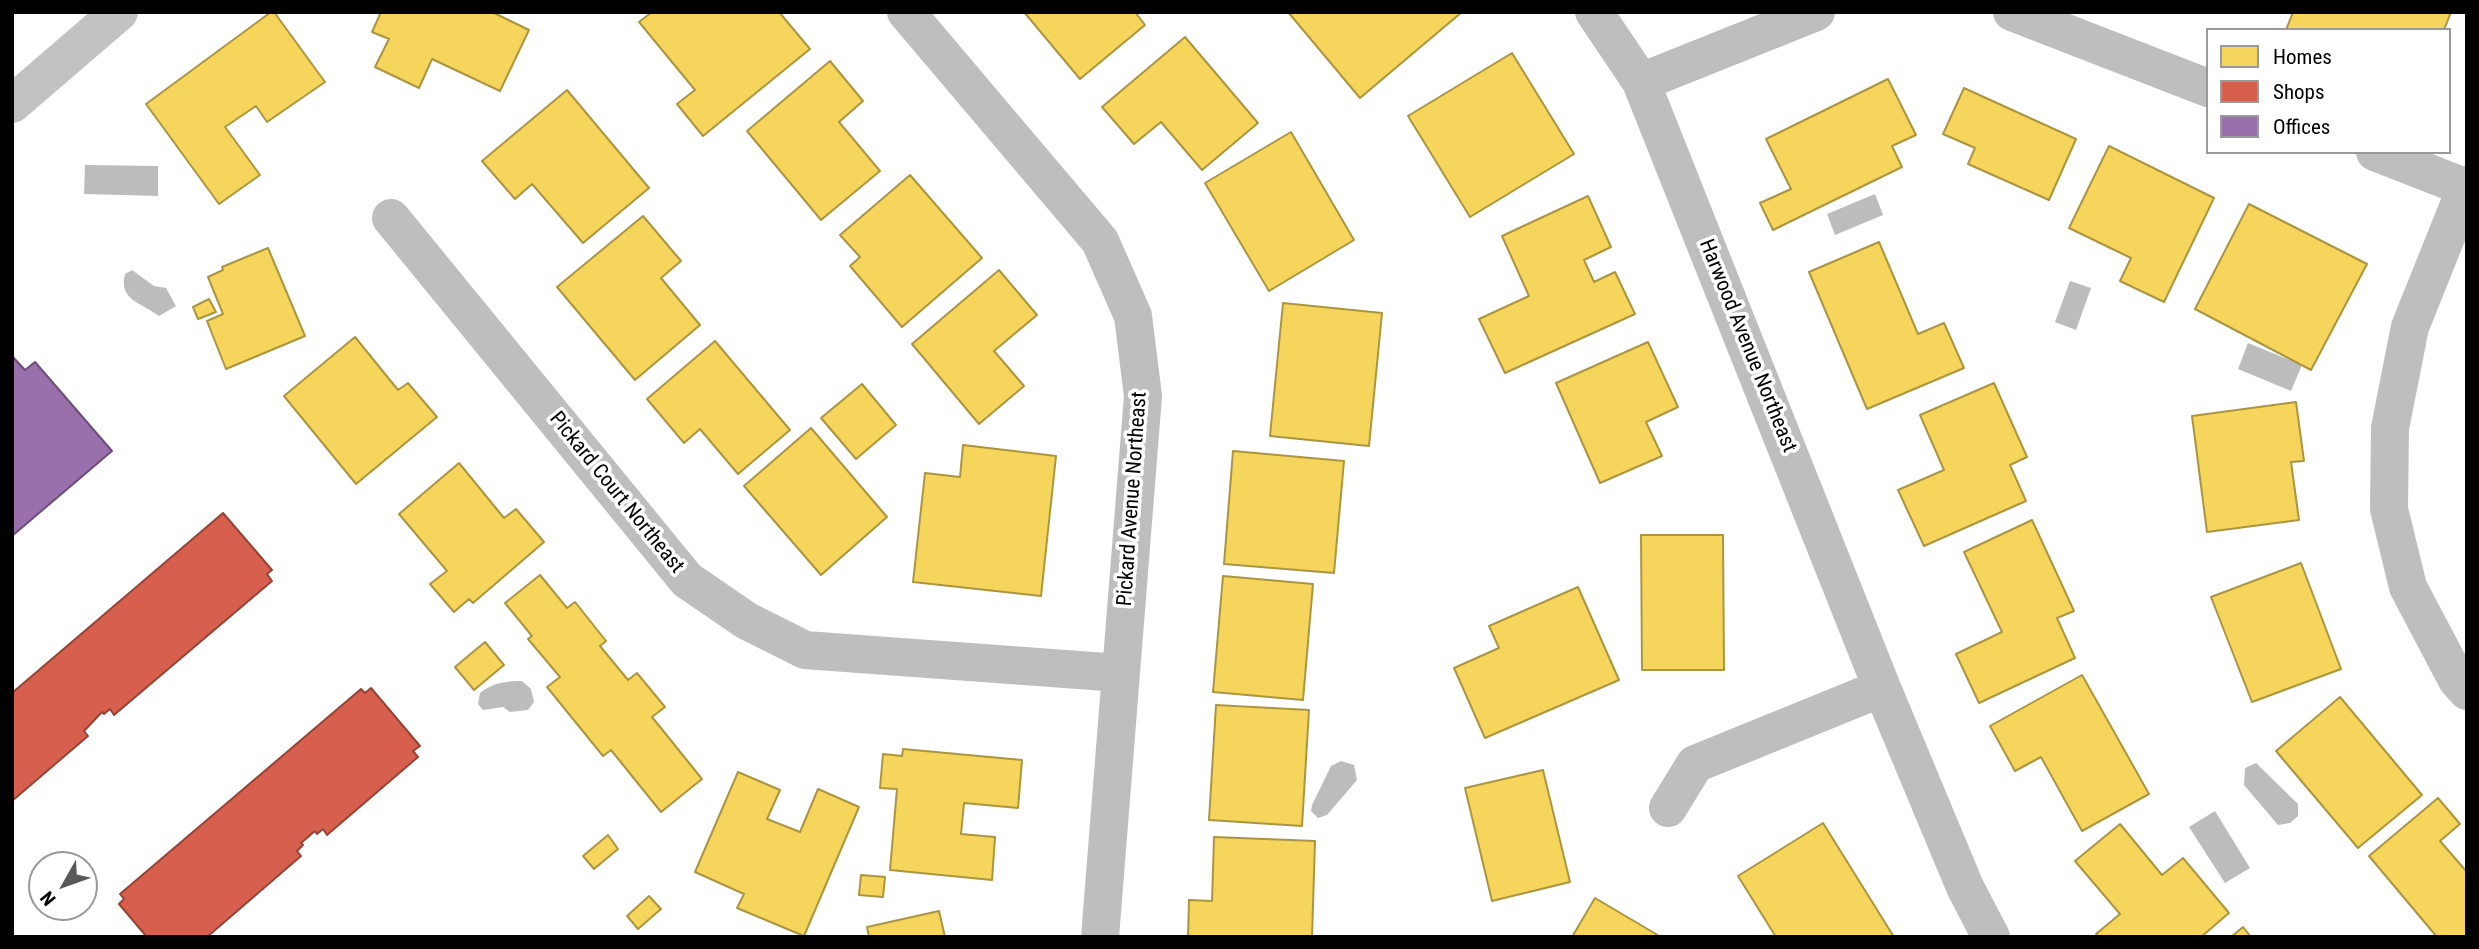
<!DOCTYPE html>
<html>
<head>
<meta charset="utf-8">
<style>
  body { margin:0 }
  #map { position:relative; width:2479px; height:949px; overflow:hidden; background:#fff; font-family:"Roboto Condensed",sans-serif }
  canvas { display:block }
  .frame { position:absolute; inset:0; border:14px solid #000; pointer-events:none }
  .legend { position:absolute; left:2206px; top:28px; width:245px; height:126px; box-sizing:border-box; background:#fff; border:2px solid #999; margin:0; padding:9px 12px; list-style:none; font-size:21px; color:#000 }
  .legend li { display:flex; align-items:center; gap:14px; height:35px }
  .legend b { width:35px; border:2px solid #999 }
  .north { position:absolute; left:28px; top:851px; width:70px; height:70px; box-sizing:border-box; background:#fff; border:2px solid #999; border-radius:50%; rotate:230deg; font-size:19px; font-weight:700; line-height:28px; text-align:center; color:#000 }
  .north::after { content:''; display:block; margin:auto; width:24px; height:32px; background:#595959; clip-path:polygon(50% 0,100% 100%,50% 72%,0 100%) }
</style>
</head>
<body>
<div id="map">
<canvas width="2479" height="949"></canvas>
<div class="frame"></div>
<ul class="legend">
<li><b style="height:19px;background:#f6d55c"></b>Homes</li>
<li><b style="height:19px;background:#d6604d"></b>Shops</li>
<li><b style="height:19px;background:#9970ab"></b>Offices</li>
</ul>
<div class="north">N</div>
</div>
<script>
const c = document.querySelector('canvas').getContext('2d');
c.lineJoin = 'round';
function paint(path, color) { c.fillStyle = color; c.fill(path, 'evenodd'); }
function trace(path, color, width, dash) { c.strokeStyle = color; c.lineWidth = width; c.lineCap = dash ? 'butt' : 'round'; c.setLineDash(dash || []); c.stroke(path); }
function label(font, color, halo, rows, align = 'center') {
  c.font = font + ' "Roboto Condensed",sans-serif'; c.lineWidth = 7; c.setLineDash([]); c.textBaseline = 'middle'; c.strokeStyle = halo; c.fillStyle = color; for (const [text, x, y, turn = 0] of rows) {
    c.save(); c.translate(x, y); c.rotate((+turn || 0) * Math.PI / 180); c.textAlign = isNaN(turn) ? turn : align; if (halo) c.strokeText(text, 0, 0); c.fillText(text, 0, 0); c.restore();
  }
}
paint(new Path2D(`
  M85 165 158 166V196L84 194Z
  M1875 194 1883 215 1835 235 1827 214Z
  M132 270 154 286 166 288 176 306 159 316C142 303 118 300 125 274Z
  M2070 281 2091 288 2076 330 2055 322Z
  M2248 343 2302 365 2291 391 2238 369Z
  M522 681 531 689 534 702 528 710 510 712 503 707 483 710 478 704 480 693C492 683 506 681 522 681Z
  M1341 761 1354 765 1357 780 1327 815 1318 818 1311 811 1312 805 1331 766Z
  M2256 763 2298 804V816L2290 823 2278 825 2244 785 2245 768Z
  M2215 811 2250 868 2225 883 2189 827Z`), '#bcbcbc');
const homes = new Path2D(`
  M271 12H274L325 82 267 122 256 106 225 127 260 175 219 204 146 104Z
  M381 12H492L529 30 500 91 432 59 419 88 375 67 389 39 372 32Z
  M652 12H779L810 49 703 136 677 104 695 90 639 22Z
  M1024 12H1135L1145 25 1080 79Z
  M1288 12H1462L1360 98Z
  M2293 12H2451L2444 30H2286Z
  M1185 37 1258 123 1202 170 1161 122 1134 144 1102 107Z
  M1512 53 1574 154 1470 217 1408 116Z
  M830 61 863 101 839 122 880 171 821 220 747 131Z
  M1888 79 1916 135 1892 146 1902 167 1773 230 1760 203 1791 189 1766 139Z
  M1964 88 2076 139 2049 200 1968 164 1975 148 1943 134Z
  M567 90 649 188 583 243 532 184 515 199 482 161Z
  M1291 132 1354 240 1269 291 1205 183Z
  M2109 146 2214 198 2164 302 2120 281 2131 258 2069 228Z
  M910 175 982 258 902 327 850 266 860 257 840 235Z
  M1588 196 1611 247 1584 260 1594 282 1615 272 1635 314 1505 373 1479 319 1529 296 1502 236Z
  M2249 204 2367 264 2311 370 2195 309Z
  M643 216 681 261 661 278 700 325 635 380 557 287Z
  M1879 242 1918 334 1944 323 1964 368 1867 409 1809 272Z
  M268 248 305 336 226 369 207 321 223 314 208 277 223 270 222 267Z
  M999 270 1037 315 994 351 1024 386 979 424 912 344Z
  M209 299 216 312 198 319 193 307Z
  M1283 303 1382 313 1369 446 1270 436Z
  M355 337 398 390 408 383 437 417 356 484 284 396Z
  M715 341 790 430 738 474 700 429 684 443 647 399Z
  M1648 342 1678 407 1646 422 1662 456 1600 483 1556 383Z
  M1994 383 2027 457 2010 465 2026 501 1924 546 1898 490 1944 470 1920 415Z
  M862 384 896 425 856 459 821 418Z
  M2296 402 2304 461 2291 462 2299 520 2207 532 2192 416Z
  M811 428 887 517 821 575 744 486Z
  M963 445 1056 456 1041 596 913 582 925 473 960 477Z
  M1233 451 1344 461 1334 573 1224 564Z
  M459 463 504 518 516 509 544 542 473 603 469 599 454 612 430 584 447 571 399 514Z
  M2032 520 2074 611 2057 618 2075 658 1979 703 1956 654 2002 632 1964 552Z
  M1641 535H1723L1724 670H1642Z
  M2301 563 2341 669 2252 702 2211 597Z
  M540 575 567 608 575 602 606 641 600 646 628 680 637 673 665 707 652 717 702 779 661 812 611 750 603 756 547 687 560 677 528 639 532 636 505 603Z
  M1223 576 1313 584 1303 700 1213 692Z
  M1578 587 1619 680 1485 738 1454 668 1499 648 1489 626Z
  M485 642 504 665 474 690 455 667Z
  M2082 675 2149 794 2082 831 2041 757 2015 771 1990 726Z
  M2340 697 2422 795 2358 848 2276 751Z
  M1216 705 1309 710 1302 826 1209 820Z
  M903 749 1022 760 1018 808 964 803 961 834 995 837 992 880 890 870 897 789 880 788 883 754 902 756Z
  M1543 770 1570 882 1492 901 1465 788Z
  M738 772 780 790 767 819 800 832 818 789 859 807 804 936 737 908 744 894 695 872Z
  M2438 798 2460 824 2440 841 2467 872V937H2437L2369 856Z
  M1823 823 1894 937H1776L1738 876Z
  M2120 824 2162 875 2183 858 2229 913 2201 937H2099L2096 934 2120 914 2075 861Z
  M608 835 618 849 594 869 583 856Z
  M1214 837 1315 841 1312 937H1188L1189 900 1212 901Z
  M861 875 885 877 883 897 859 895Z
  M649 896 661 909 638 929 627 916Z
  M1595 898 1661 937H1572Z
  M939 911 945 937H869L867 927Z
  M2243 927 2251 937H2231Z`);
paint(homes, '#f6d55c');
trace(homes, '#ac9540', 2);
const shops = new Path2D(`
  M223 513 272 570 267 574 272 581 114 715 110 709 104 714 102 712 84 731 88 736 12 801V693Z
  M371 688 420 746 413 751 418 757 327 835 323 829 317 834 315 831 301 843 303 845 297 851 301 856 207 937H147L119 904 124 899 120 894 361 689 365 693Z`);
paint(shops, '#d6604d');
trace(shops, '#964336', 2);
const offices = new Path2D(`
  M12 356 25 370 35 362 112 451 12 536Z`);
paint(offices, '#9970ab');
trace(offices, '#6b4e78', 2);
trace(new Path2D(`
  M906 12 1100 241 1133 316 1143 396 1100 937
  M1594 12 1641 82 1882 688 1965 887 1991 937
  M2012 12 2208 88
  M1641 82 1816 12
  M2375 152 2467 188
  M2467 185 2410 327 2390 428 2389 509 2408 587 2457 680 2467 691
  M391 218 687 580 747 621 805 650 1120 673
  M1668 808 1695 764 1882 688`), '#bebebe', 38);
trace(new Path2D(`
  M12 104 119 12`), '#c2c2c2', 38);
label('21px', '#000', '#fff', [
  ["Harwood Avenue Northeast",1747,346,68],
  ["Pickard Court Northeast",616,493,51],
  ["Pickard Avenue Northeast",1133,499,-86]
]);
</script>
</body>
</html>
